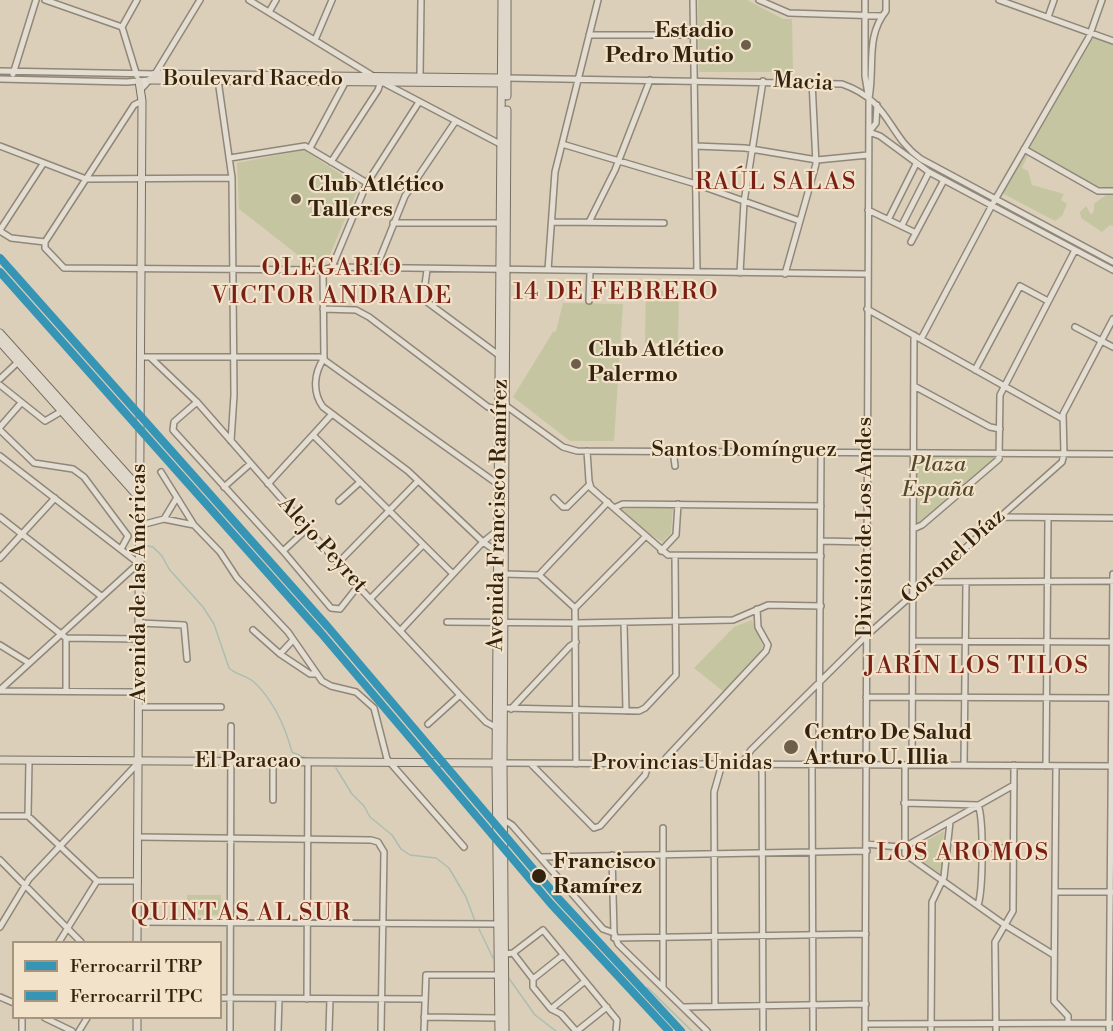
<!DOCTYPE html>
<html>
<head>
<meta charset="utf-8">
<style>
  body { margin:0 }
  #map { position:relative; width:1113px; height:1031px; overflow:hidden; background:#dbcfba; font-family:"Libre Bodoni",serif }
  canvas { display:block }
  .legend { position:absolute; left:12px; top:941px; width:210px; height:78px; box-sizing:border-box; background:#f1e2c9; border:2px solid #a5957e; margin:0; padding:8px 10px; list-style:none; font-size:18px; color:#33220d }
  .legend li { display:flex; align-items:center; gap:12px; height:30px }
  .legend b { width:30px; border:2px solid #a5957e }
</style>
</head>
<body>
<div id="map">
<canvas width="1113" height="1031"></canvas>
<ul class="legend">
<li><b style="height:8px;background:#3695b5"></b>Ferrocarril TRP</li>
<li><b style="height:8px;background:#3695b5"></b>Ferrocarril TPC</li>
</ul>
</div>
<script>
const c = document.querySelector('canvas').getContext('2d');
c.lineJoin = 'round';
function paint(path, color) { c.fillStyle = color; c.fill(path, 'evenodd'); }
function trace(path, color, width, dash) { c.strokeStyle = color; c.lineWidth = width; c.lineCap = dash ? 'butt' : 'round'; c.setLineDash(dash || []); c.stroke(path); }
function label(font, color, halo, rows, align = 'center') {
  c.font = font + ' "Libre Bodoni",serif'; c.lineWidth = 4.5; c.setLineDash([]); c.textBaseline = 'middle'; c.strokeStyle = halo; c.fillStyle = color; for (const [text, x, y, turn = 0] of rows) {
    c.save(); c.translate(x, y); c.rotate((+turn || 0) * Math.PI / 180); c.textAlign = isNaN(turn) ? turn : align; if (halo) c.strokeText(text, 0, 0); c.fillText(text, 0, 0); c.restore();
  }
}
paint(new Path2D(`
  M698 0H747L783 19H792L793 72H699Z
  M1094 37 1113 43V189H1101L1029 149Z
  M304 150 357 185 358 189 328 259 307 262 239 209 237 163Z
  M1024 152 1028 155 1022 168 1028 171 1032 185 1064 194 1061 200 1067 204 1062 216 1055 221 1002 193Z
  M1107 194H1113V226L1110 225 1102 232 1081 218 1080 212 1086 206 1091 215 1094 211V204Z
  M646 291H679L678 343H645Z
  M563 303 623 304 614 441H570L513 397 553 332 556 331Z
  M918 456H994L995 458 919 524 915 525Z
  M673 507 671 533 663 542 647 533 621 509Z
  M752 620 763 646 759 655 724 692 694 668 734 627Z
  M944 831 941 874 911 854V849Z
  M187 895H221L220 915H187Z`), '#c5c5a1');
trace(new Path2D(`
  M144 545 153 547 162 556 169 569 203 607 214 624 229 668C236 675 246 675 254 682 274 701 285 726 292 752L305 758
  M336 768 352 794 364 806 370 817 392 835 401 849 410 855 436 858 449 868 466 897 475 921
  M479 929 493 958
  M508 977 535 1015 556 1031
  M645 989 648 988 692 1031
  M636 992 671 1031`), '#abbeb1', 1.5);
const minor = new Path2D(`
  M45 0 122 27
  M137 0 122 27 137 76
  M249 0 373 76
  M693 0 697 272
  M759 0 789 13 882 16
  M865 0V76L868 94
  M999 0 1113 41
  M269 12 276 0
  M1048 17 1054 0
  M589 35H693
  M315 40 332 0
  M0 71 155 74
  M13 74 36 0
  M420 76 421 0
  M506 78 842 84C891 101 887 135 921 159L1113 262
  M0 79 127 82 150 80
  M218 80 232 178 234 395 231 441
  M384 83 502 145
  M142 88 155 74 200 0
  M869 132 880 136 929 172 1113 270
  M869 132 876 123 877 105
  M562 144 696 184 800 221
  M0 146 86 179 232 178
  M695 146 745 148 817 160 868 155
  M310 148 346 81
  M1024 149 1098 191H1113
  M230 158 305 146 367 183
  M331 162 378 90 381 81
  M868 210 916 233
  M889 218 916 164
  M552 222 664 223
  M589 222 615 170 650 80
  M393 223H502
  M902 225 929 172
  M0 230 43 164
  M0 231 11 238 45 242
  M45 242V248L64 268 323 270 332 267 867 274
  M45 242 134 105 142 101
  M911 242 944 180
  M332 267 367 183 419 102
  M376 268 405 196 455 122
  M323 270 324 358
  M427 270 423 299 500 356
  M548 270 555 172 598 0
  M740 273 744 202 763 81
  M785 274 816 164 812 81
  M589 301 590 272
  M323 309 356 310 369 317 488 407 502 410
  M867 309 1063 419
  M1075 327 1113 347
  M921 339 992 205 1089 37 1102 0
  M141 357H320L499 485
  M151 358 197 402 358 586 460 695 486 722 497 728
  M324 358C314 373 312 392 323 407L408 471 483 542 500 554
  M975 370 1020 286 1048 301
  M0 379 18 362
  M0 385 45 421 62 411
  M914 386 990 427 1000 429
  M197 402 174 422 173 430 283 551 331 608 340 609 358 586
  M505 405 563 447 577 451 1113 454
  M0 427 21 403
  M0 430 34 463 73 469 84 477 128 536 121 549
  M314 436 453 574
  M673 449 675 466
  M587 451 589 481 591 488 668 555 821 556
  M0 456 137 562
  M161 472 194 525
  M268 484 332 414
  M224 487 250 464
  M554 498 563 507H567L589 485
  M339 501 360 482
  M614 508 623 504 821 506
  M0 517 101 596
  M999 517 1113 518
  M164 519 176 499
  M141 525 164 519 194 525 220 552 237 578 288 632 322 681 331 686 356 692 374 708 387 759 464 847
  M913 529 922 525 999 459 1000 395 1075 250
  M821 541 866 542
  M283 551 308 528
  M661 551 676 535 678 504
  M0 558 55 498
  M338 563 418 481
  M504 574 539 575 575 608
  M539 575 608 502
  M927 582 1113 581
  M0 586 66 638V691
  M370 599 423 545
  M575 608 576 764
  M575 608 645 537
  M447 622 576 623 733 620 768 605 821 606
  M140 623 184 625 187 659
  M624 623 626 711
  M253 630 280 654 310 674H316
  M400 631 483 542 499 529
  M66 638 139 639
  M913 641 1113 642
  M0 645 29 663
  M280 654 293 640
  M0 690 141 561
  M0 691 139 692
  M866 697 1113 698
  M139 707H221
  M503 708 639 711 645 708 676 675 675 556
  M511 709 570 646 576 642
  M428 724 460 695
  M273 762V800
  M501 763 1113 766
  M742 763 751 750 866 636 1062 462 1064 454 1063 414 1113 319
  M762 763 763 1031
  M531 764 594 828 600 826 645 775 648 765
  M665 764 666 758 766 651 768 645 758 627 757 609
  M812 764 813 1031
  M819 764 821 451
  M905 765V854L1005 925 1054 955
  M912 765 914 335
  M964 765 966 583
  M1046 766 1048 519
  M1056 766 1054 1001 1068 1016V1023
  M904 803 978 805C984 819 983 890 978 905
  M0 816H28L97 881H138
  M28 816 29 761
  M504 820 512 825 603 929 614 933 618 944 707 1031
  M138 837 371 840 378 842 384 852 381 1031
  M866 844 899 847 908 845 1014 785
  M981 848H1014
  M612 855 614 933
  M541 857 867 851
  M0 860 81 942
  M1055 892H1113
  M138 922 499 924
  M0 927 29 879 139 762
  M614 938 866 934
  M59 942 97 881
  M513 953 533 979V987L551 1009 561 1014 576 1031
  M505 954 513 953 543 930 617 1020 616 1031
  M533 979 563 955
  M663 988V828
  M0 997 14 1003
  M220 998 424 999
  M307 999 308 762
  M715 1005 714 792 722 764
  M683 1007 866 1004
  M551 1009 585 981
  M424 1017 499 1018
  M45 1018 72 1031
  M865 1024 1111 1023
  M22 1031V1018
  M79 1031 87 1018
  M230 1031 231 726
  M278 1031 279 999
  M329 1031 330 999
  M424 1031 426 975H499
  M577 1031 607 1007
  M865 1031 869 98C875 67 865 37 886 11V0
  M931 1031 932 902 944 877 950 822
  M996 1031 995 942 1013 911 1014 765
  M1109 1031 1113 574`);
const major = new Path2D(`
  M155 74 501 78
  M150 80 505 83
  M507 96V0
  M0 333 141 490
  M0 342 141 500
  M0 760 496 763
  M137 942 142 101 139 81
  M137 1031V1018
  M499 1031 496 763 502 0
  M505 1031 503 763 507 110`);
trace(minor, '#908779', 8);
trace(major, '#786f61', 9);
trace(minor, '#e3ddd2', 5);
trace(major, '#ded7ca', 7);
trace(new Path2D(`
  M0 258 328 627 558 898 681 1031`), '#3695b5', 8);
trace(new Path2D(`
  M0 272 321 633 551 904 669 1031`), '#3695b5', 8);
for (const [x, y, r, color] of [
  [746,45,6,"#6e5f4a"],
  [296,199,6,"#6e5f4a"],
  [576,364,6,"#6e5f4a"],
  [791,747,8,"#6e5f4a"],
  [539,876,8,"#33220d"]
]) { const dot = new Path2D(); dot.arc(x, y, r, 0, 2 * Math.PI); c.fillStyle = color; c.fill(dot); trace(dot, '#f1e2c9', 2); }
label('bold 22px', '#33220d', '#f1e2c9', [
  ["Estadio",734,32,"right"],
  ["Pedro Mutio",734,57,"right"],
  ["Club Atlético",308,186],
  ["Talleres",308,211],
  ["Club Atlético",588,351],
  ["Palermo",588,376],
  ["Centro De Salud",804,734],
  ["Arturo U. Illia",804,759]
], 'left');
label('22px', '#33220d', '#f1e2c9', [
  ["Boulevard Racedo",253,80],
  ["Macia",803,83,3],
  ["Santos Domínguez",744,451],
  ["Avenida Francisco Ramírez",499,515,-89],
  ["División de Los Andes",866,527,-90],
  ["Alejo Peyret",322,545,48],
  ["Coronel Díaz",954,557,-42],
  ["Avenida de las Américas",140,583,-90],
  ["El Paracao",248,762],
  ["Provincias Unidas",682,764]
]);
label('italic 22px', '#53492d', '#f1e2c9', [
  ["Plaza",938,466],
  ["España",938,491]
]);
label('bold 22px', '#33220d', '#f1e2c9', [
  ["Francisco",553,863],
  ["Ramírez",553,888]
], 'left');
c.letterSpacing = '1.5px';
label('24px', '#7a1f14', '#f1e2c9', [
  ["RAÚL SALAS",776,183],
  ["OLEGARIO",332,269],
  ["VICTOR ANDRADE",332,297],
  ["14 DE FEBRERO",616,293],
  ["JARÍN LOS TILOS",977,667],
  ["LOS AROMOS",963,854],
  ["QUINTAS AL SUR",241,914]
]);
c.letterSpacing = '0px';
</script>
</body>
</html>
